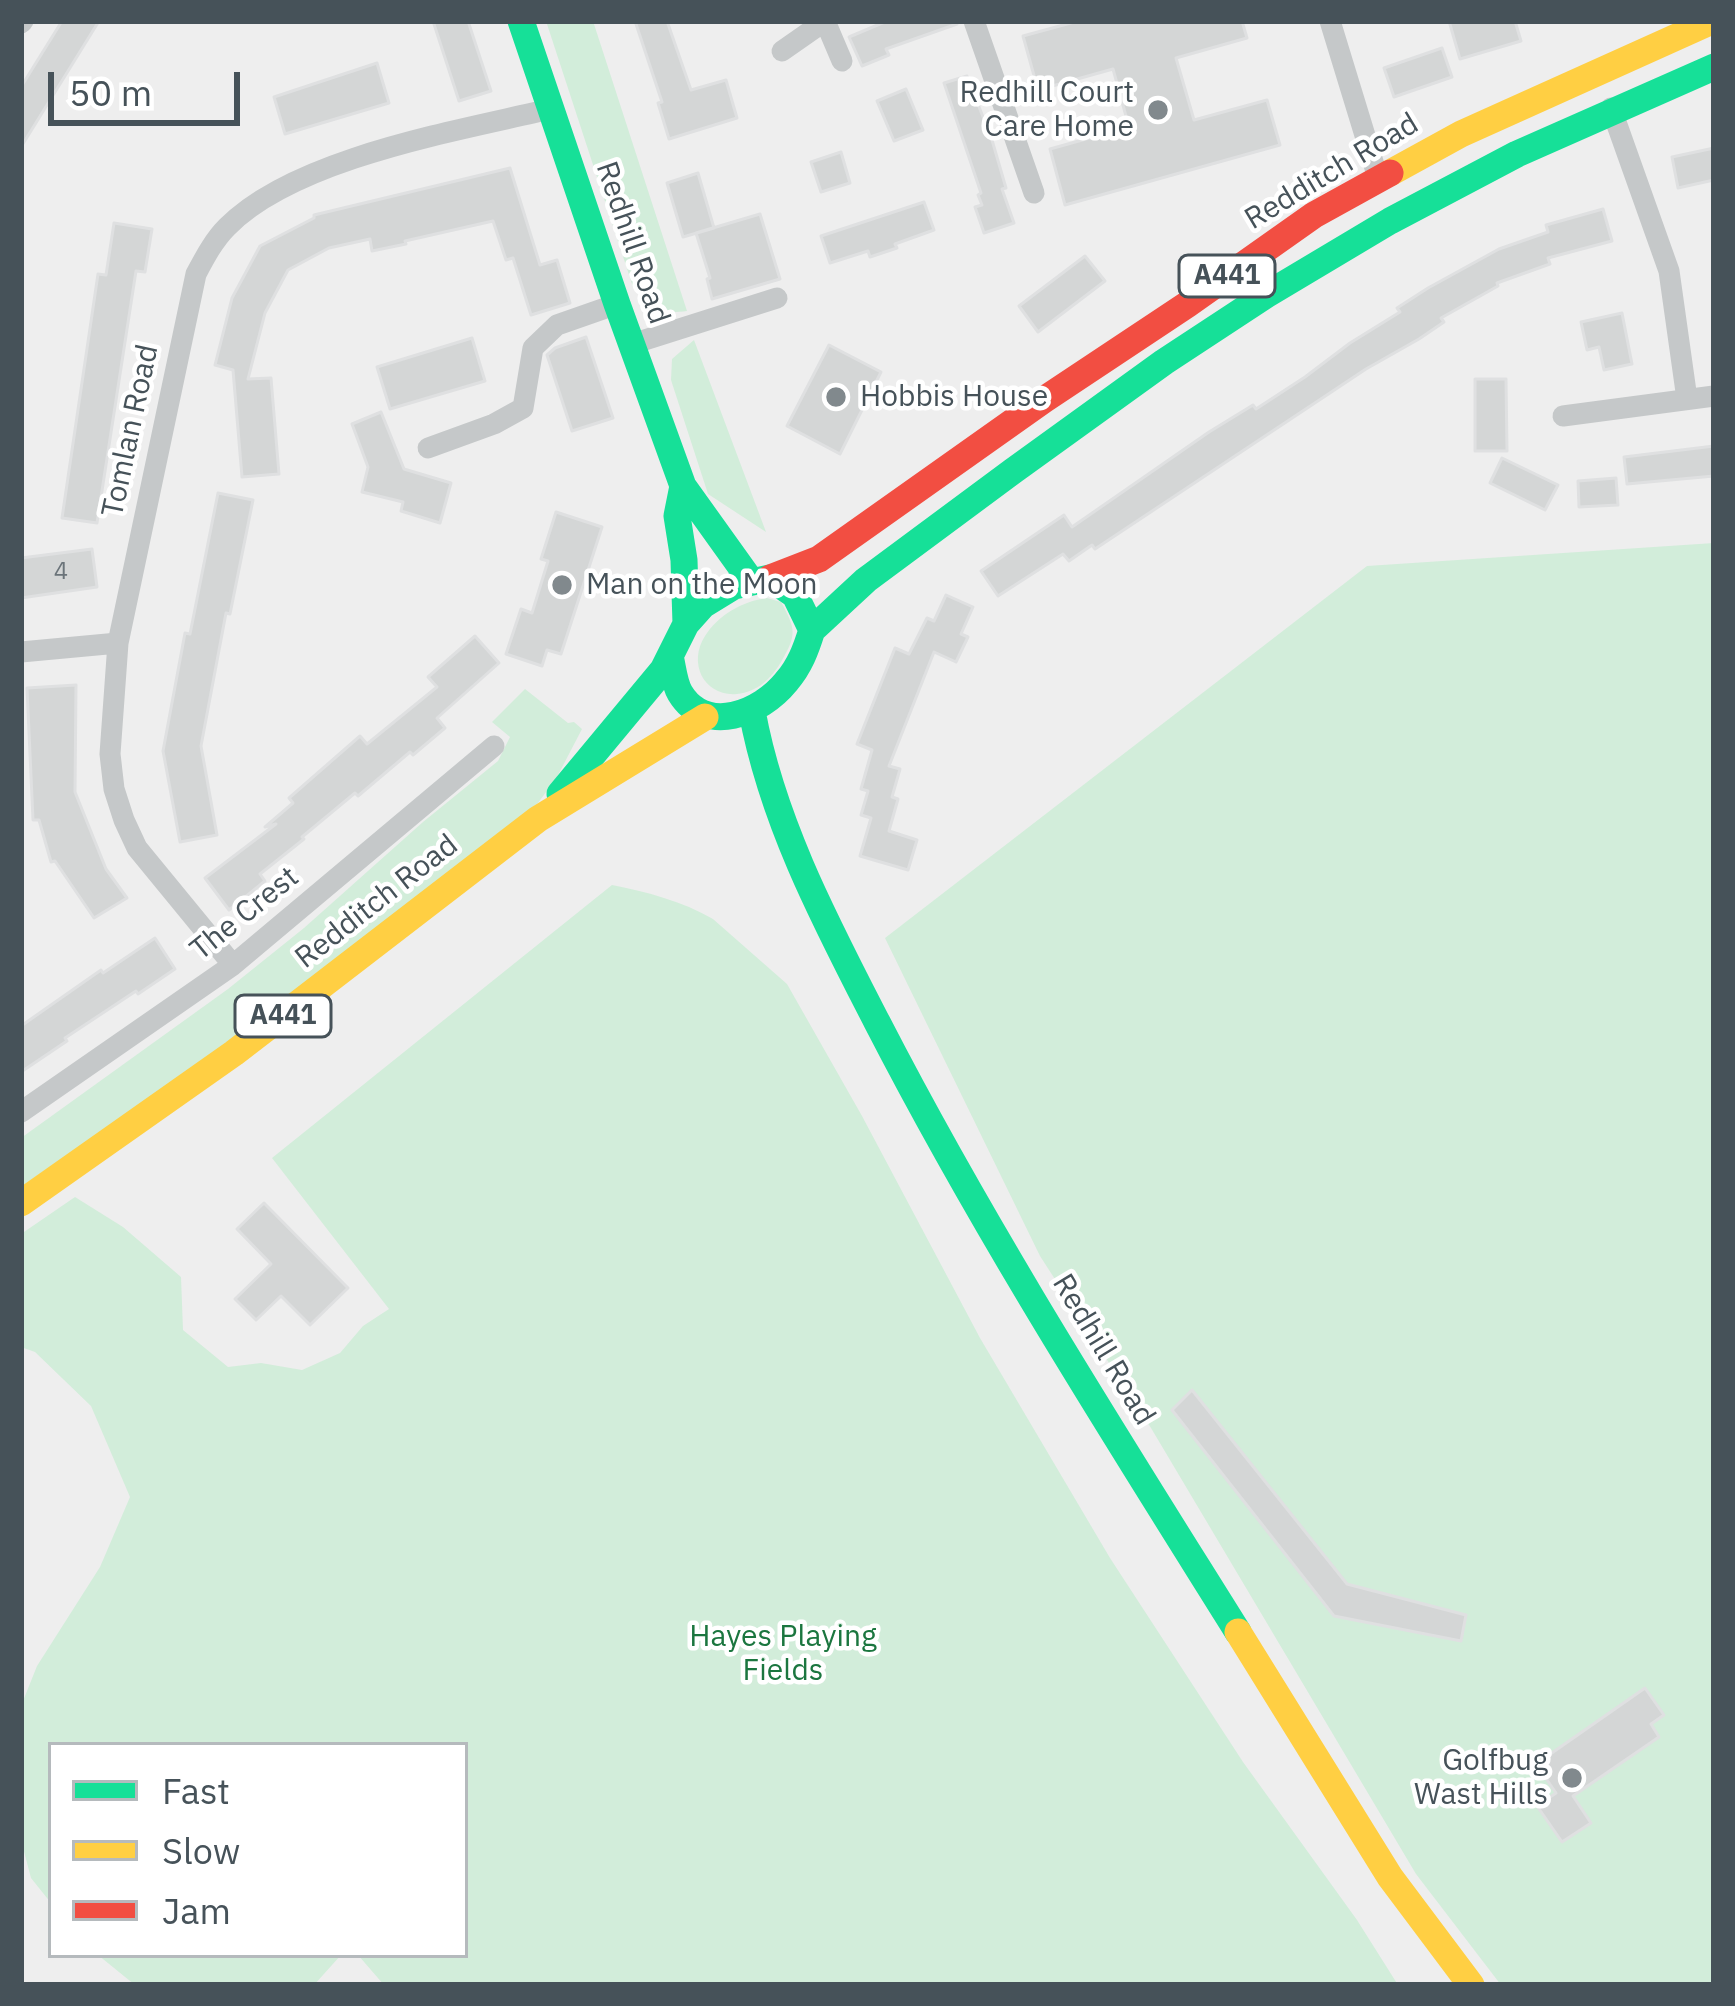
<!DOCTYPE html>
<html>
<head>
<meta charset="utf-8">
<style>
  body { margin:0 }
  #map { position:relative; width:1735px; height:2006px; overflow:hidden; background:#eee; font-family:"IBM Plex Sans",sans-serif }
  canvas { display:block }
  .frame { position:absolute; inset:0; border:24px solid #465259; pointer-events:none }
  .legend { position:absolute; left:48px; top:1742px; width:420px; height:216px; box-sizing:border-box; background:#fff; border:3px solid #b5babd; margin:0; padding:15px 21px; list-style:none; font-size:36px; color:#465259 }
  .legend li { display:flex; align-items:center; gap:24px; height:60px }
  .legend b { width:60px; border:3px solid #b5babd }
  .scale { position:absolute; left:48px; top:72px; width:192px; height:54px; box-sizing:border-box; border:6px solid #465259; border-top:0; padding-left:15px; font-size:36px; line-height:42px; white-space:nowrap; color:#465259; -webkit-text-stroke:9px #fff; paint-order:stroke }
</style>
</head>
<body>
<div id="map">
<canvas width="1735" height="2006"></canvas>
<div class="frame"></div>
<ul class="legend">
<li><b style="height:15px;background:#16e098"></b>Fast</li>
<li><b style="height:15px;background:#ffcf43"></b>Slow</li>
<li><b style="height:15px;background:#f24e42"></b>Jam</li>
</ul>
<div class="scale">50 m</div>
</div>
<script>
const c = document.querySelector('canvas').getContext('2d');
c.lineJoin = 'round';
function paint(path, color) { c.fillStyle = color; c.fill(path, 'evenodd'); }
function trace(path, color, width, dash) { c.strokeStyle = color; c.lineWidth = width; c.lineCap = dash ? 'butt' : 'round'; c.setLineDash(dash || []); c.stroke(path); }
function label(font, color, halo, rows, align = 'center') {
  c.font = font + ' "IBM Plex Sans",sans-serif'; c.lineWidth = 9; c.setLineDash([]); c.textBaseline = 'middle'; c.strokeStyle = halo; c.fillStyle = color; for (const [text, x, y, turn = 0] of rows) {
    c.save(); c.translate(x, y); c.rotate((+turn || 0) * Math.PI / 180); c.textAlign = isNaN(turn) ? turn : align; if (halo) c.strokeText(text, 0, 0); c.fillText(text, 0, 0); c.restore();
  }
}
paint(new Path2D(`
  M546 21H593L687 311C658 315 651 309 633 287Z
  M694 340 766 532 708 494 671 380 672 359Z
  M1714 543V1985H1501L1416 1874 1151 1428 1040 1256 885 938 1367 566Z
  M767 598 781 602C796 629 797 635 781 662 771 679 757 692 737 694 705 697 687 664 705 636 718 615 743 601 767 598Z
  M525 689 568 723 574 722 582 729 557 777 538 803 234 1039 21 1187V1138L228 989 304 928 423 822 498 761 510 737 492 722Z
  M612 885C647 892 682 901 713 919L787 984 862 1116 980 1338 1110 1558 1243 1762 1357 1920 1398 1985H384L358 1955H465V1745H51V1903L31 1878 21 1840V1706L37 1666 100 1567 130 1497 91 1406 35 1352 21 1347V1234L75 1197 123 1227 181 1277 183 1330 228 1367 261 1363 302 1370 340 1353 363 1326 389 1309 272 1158Z
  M98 1955H341L314 1985H135Z`), '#d2edda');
const building = new Path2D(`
  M62 21H99L21 147V87Z
  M433 21H468L491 91 459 101Z
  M635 21H667L691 90 726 80 737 118 669 139 658 103 662 102Z
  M887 21H957V24L886 49 889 55 862 66 849 37Z
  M1078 21H1242L1247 38 1176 58 1194 120 1267 100 1280 145 1065 205 1050 149 1129 127 1113 69 1038 90 1023 36Z
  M1449 21H1515L1521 41 1460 59Z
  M1442 48 1452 77 1394 97 1384 68Z
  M377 63 389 103 285 134 274 97Z
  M967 76 992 140 1006 188 1002 189 1014 223 984 233 975 207 982 205 978 195 981 193 944 83Z
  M906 89 923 130 894 141 877 101Z
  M1714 148V180L1678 188 1672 157Z
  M841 152 850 183 821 192 811 162Z
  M510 168 540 265 557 260 570 303 531 315 513 258 506 260 493 221 405 241 406 244 372 251 370 239 329 248 288 270 265 313 248 379 271 378 279 474 242 477 233 370 215 365 232 298 260 246 314 218V215Z
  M698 173 714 228 683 237 667 183Z
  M924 202 934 230 895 244 897 248 870 257 868 251 830 263 821 236Z
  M1603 209 1612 241 1548 258 1550 264 1497 283 1498 286 1441 318 1444 322 1419 339 1366 369 1095 549 1092 545 1069 561 1063 554 998 596 981 571 1064 515 1072 527 1209 432 1253 405 1256 409 1305 377 1350 343 1400 312 1397 308 1428 288 1499 249 1548 232 1546 225Z
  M760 214 780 279 712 299 707 279 710 278 696 233Z
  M114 223 152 229 145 272 136 271 97 523 62 518 98 274 106 275Z
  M1085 256 1105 281 1038 332 1019 306Z
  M1622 313 1632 364 1604 370 1599 347 1587 350 1581 322Z
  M586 337 613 418 572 431 547 355 555 348Z
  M472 338 485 381 390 409 377 367Z
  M829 345 881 372 840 454 787 426Z
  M1475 379H1506L1507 451H1475Z
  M381 412 404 469 451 483 440 523 401 511 403 502 362 492 368 467 352 424Z
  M1714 446V476L1627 484 1624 457Z
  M1502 458 1558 485 1545 510 1490 483Z
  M1616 478 1618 505 1579 507 1578 481Z
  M218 493 253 500 230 614 226 613 201 746 217 835 180 842 163 751 185 633 190 634Z
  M556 512 602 527 561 654 547 650 542 666 506 654 521 609 532 613 548 561 541 559Z
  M92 549 97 587 21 598V558Z
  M946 595 973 607 961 634 968 637 956 662 934 652 889 766 900 769 892 797 898 799 889 831 917 840 908 870 860 856 871 818 861 815 868 791 861 789 872 750 857 744 895 648 909 654 927 618 934 621Z
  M475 636 499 663 437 718 445 728 413 755 410 752 358 796 355 793 302 837 304 839 260 874 265 881 229 910 205 878 276 824 265 827 293 803 289 798 360 736 367 744 437 687 428 677Z
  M76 685 75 792 106 869 127 898 94 918 55 861 51 862 39 820H33L27 688Z
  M155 938 175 969 138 994 136 991 65 1038 67 1041 21 1072V1026L101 970 103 973Z
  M264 1203 348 1288 310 1325 281 1296 256 1320 235 1299 271 1264 237 1229Z
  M1192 1390 1347 1584 1466 1615 1461 1641 1334 1616 1172 1410Z
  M1645 1688 1664 1715 1651 1724 1659 1737 1573 1796 1591 1823 1562 1842 1537 1806 1556 1793 1536 1764Z`);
paint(building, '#d4d6d6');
trace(building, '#dfe0e1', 3);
trace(new Path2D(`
  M974 21 1034 193
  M1330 21 1378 178
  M21 23 23 21
  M782 51 825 21 842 61
  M1611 108 1669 271 1687 399
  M632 344 777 298
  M1563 416 1714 396
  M428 448 494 424 523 408 533 348 557 325 617 304
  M21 652 118 643
  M233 965 137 848 124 820 114 789 110 754 118 643 196 274C205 257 214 240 227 227 295 158 457 131 550 109
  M21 1112 233 965 494 746`), '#c5c8c9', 21);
trace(new Path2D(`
  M521 21 617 304 683 486 751 581
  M683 486 677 516 684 560 686 624
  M812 630 866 580 1013 471 1164 362 1266 295 1390 221 1517 154 1714 67
  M752 711C772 821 826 923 877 1022 985 1232 1113 1432 1238 1632
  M560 794 663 670 686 624 703 605 734 586 770 578 795 595 812 630C806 649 800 666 786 682 761 713 706 736 680 693 674 683 673 668 670 656`), '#16e098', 27);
trace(new Path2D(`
  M1390 173 1461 134 1712 21
  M21 1203 234 1053 538 819 705 717
  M1238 1632 1390 1877 1471 1985`), '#ffcf43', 27);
trace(new Path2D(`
  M770 578 819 559 1045 399 1188 304 1314 215 1390 173`), '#f24e42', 27);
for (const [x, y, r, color] of [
  [1158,110,12,"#81898d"],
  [836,397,12,"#81898d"],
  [562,585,12,"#81898d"],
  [1572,1778,12,"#81898d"]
]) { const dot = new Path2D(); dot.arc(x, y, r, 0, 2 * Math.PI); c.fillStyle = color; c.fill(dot); trace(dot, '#fff', 4.5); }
label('24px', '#6b747a', null, [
  ["4",61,572]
]);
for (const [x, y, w] of [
  [1227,276,96],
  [283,1016,96]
]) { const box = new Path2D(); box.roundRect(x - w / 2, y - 21, w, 42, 9); c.fillStyle = '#fff'; c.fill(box); trace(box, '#465259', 3); }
label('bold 27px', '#465259', null, [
  ["A441",1227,276],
  ["A441",283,1016]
]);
label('30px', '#465259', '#fff', [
  ["Redhill Court",1134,93],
  ["Care Home",1134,127],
  ["Hobbis House",860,397,"left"],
  ["Man on the Moon",586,585,"left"],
  ["Golfbug",1548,1761],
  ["Wast Hills",1548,1795]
], 'right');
label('30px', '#465259', '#fff', [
  ["Redditch Road",1332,172,-31],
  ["Redhill Road",632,243,71],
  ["Tomlan Road",131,431,-78],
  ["Redditch Road",377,902,-38],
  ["The Crest",245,914,-39],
  ["Redhill Road",1103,1350,59]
]);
label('30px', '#1b763f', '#fff', [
  ["Hayes Playing",783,1637],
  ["Fields",783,1671]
]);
</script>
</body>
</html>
